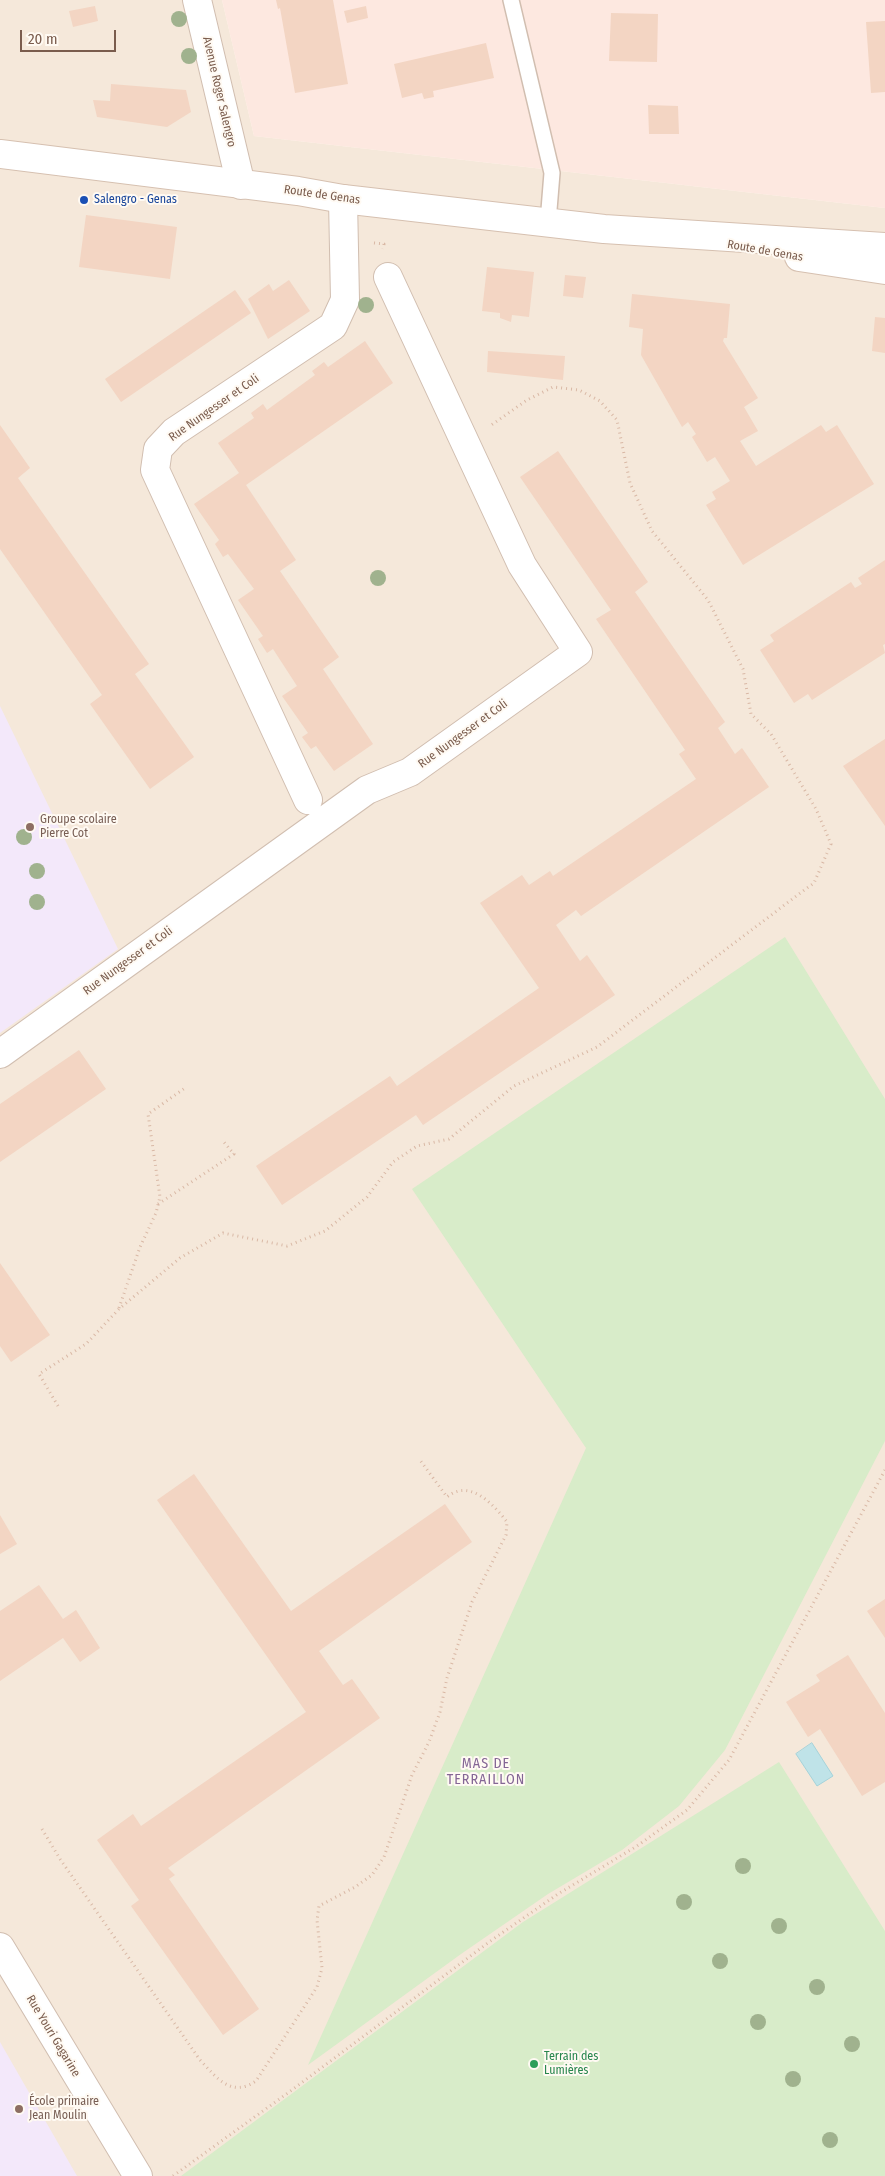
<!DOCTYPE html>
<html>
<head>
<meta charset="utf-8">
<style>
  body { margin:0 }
  #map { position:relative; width:885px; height:2176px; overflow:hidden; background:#fdf6ec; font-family:"Fira Sans Condensed",sans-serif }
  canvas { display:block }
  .scale { position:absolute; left:20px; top:30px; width:96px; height:22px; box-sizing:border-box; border:2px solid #7a5c4d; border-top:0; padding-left:6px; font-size:15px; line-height:18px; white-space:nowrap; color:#7a5c4d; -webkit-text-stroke:4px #fffaf3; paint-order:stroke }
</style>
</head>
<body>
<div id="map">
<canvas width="885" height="2176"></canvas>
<div class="scale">20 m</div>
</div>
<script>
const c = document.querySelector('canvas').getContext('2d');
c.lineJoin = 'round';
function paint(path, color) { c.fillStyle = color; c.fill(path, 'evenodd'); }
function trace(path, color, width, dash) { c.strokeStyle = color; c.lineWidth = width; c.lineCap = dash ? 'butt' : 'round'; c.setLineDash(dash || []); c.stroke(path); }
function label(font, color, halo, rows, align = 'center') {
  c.font = font + ' "Fira Sans Condensed",sans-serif'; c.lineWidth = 4; c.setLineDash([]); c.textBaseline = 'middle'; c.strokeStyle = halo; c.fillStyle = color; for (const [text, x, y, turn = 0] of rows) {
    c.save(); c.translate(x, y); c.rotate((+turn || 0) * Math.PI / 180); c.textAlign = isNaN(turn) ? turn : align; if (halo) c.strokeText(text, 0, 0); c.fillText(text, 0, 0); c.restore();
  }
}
paint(new Path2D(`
  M0 0H222L254 136 885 208V2176H0Z`), '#f5e8da');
paint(new Path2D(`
  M222 0H885V208L254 136Z`), '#fde8e0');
paint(new Path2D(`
  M0 706 118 949 0 1033Z
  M0 2042 77 2176H0Z`), '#f3e8fa');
paint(new Path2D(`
  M785 937 885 1099V1441L725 1750 679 1806 622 1850 548 1894 461 1954 308 2065 586 1448 412 1189Z
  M779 1762 885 1931V2176H181L523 1922Z`), '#d8ecc9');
const water = new Path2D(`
  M812 1743 833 1776 817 1786 796 1754Z`);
paint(water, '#bfe3e8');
trace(water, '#a5d3da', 1);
paint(new Path2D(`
  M276 0H333L348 84 295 93 280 8 278 9Z
  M95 6 98 21 73 27 69 11Z
  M366 6 368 18 347 23 344 11Z
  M611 13 658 14 657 62 609 61Z
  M885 21V92L871 93 866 22Z
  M486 43 494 78 433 91 434 97 424 99 422 93 402 98 394 64Z
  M111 84 186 90 191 112 167 127 97 117 93 100 110 101Z
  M648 105 678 106 679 134H649Z
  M86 215 177 227 170 279 79 267Z
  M487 267 534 272 529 317 512 315 511 322 500 318V313L482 311Z
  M565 275 586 277 583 298 563 296Z
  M289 280 310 311 268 339 248 299 269 284 273 291Z
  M235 290 251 313 121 402 105 379Z
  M632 294 730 304 727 338H724L723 341 758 398 744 407 758 431 740 441 756 466 821 425 826 432 837 425 874 484 743 565 706 505 716 499 712 492 730 481 715 457 707 462 692 437 696 434 688 422 682 427 641 355 643 329 629 327Z
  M875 317 885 318V353L872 351Z
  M365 341 393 383 246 485 296 560 280 571 339 657 323 669 373 744 334 771 316 746 311 749 302 737 308 733 282 696 297 686 273 649 267 653 258 639 263 636 238 600 254 589 228 554 223 557 215 544 219 540 194 504 239 473 218 443 254 418 251 413 263 404 267 410 315 375 312 371 324 362 328 367Z
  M488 351 565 356 563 380 487 372Z
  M0 425 30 468 18 478 149 664 135 674 194 757 150 789 90 704 102 695 0 549Z
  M558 451 648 582 635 592 725 722 718 728 735 754 742 748 769 787 581 916 576 910 556 925 580 961 587 955 615 995 423 1125 416 1115 282 1205 256 1166 390 1076 397 1086 539 988 480 903 522 875 529 885 550 871 553 876 696 779 679 754 685 750 596 619 611 610 520 477Z
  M885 560V644L883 645 885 653 812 700 808 694 794 703 760 650 774 641 770 635 851 582 855 588 862 584 858 578Z
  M885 739V826L843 766Z
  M79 1050 106 1089 0 1162V1104Z
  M0 1263 50 1335 11 1362 0 1346Z
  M194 1474 291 1611 445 1504 472 1542 319 1651 343 1685 352 1679 380 1718 168 1868 175 1875 169 1879 259 2009 223 2035 131 1906 139 1900 97 1840 133 1814 141 1826 306 1712 157 1500Z
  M0 1515 17 1544 0 1554Z
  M39 1585 63 1619 76 1610 100 1648 80 1662 63 1638 0 1681V1611Z
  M885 1599V1638L867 1611Z
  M848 1655 885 1713V1782L862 1796 820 1729 808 1737 786 1702 820 1681 816 1675Z`), '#f3d5c3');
const service = new Path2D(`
  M511 0 552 173 548 222`);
const minor = new Path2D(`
  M308 800 155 470 158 449 174 432 333 326 345 300 343 199
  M0 1054 367 790 410 772 578 652 522 565 388 277
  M0 1947 138 2176`);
const tertiary = new Path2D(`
  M197 0 241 185`);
const secondary = new Path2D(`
  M0 154 298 191 343 199 604 229 885 247
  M799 257 885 270`);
trace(service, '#d1beb0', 18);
trace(minor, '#d1beb0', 30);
trace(tertiary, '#d1beb0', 30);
trace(secondary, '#d6c0b0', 30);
trace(new Path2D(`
  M374 243 384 244 383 249
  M158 1204 234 1154 223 1141
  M119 1308 140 1247 156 1213 160 1197 148 1114 185 1088
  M58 1406 39 1374 86 1344 119 1309 180 1258 223 1233 287 1246 325 1231 367 1197 393 1162 417 1146 449 1139 514 1086 597 1047 799 894 814 883 831 844 816 809 771 734 751 714 743 669 708 600 652 531 630 483 617 420 600 401 579 390 553 387 527 400 490 426
  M42 1829 60 1859 200 2060C217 2078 231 2098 256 2081L317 1987 322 1968 317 1920 319 1906 355 1887 372 1875 384 1857 412 1775 429 1742 440 1712 447 1678 472 1602 506 1535 507 1522C494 1505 470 1478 447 1497L420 1460
  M173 2176 285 2095 489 1942 558 1894 637 1846 687 1810 729 1760 885 1470`), '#d9b8a5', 3, [1, 4]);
trace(service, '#fff', 15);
trace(minor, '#fff', 28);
trace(tertiary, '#fff', 28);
trace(secondary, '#fff', 28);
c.fillStyle = '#a0b28e';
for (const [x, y] of [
  [179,19],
  [189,56],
  [366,305],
  [378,578],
  [24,837],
  [37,871],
  [37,902],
  [743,1866],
  [684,1902],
  [779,1926],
  [720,1961],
  [817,1987],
  [758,2022],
  [852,2044],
  [793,2079],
  [830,2140]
]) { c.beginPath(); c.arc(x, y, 8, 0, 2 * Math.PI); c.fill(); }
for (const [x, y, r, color] of [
  [84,200,5,"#1a4fb4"],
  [30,827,5,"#8d6e63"],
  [534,2064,5,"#2e9e5b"],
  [19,2109,5,"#8d6e63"]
]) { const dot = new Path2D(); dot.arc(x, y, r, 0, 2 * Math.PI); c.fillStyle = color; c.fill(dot); trace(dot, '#fffaf3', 2); }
label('12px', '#7a5c4d', '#fffaf3', [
  ["Avenue Roger Salengro",219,92,77],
  ["Route de Genas",322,195,8],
  ["Route de Genas",765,251,10],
  ["Rue Nungesser et Coli",214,408,-35],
  ["Rue Nungesser et Coli",463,734,-36],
  ["Rue Nungesser et Coli",128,961,-36],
  ["Rue Youri Gagarine",53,2036,59]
]);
label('12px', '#164399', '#fffaf3', [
  ["Salengro - Genas",94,200]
], 'left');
label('12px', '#785e54', '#fffaf3', [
  ["Groupe scolaire",40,820],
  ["Pierre Cot",40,834],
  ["École primaire",29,2102],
  ["Jean Moulin",29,2116]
], 'left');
label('12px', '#27864d', '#fffaf3', [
  ["Terrain des",544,2057],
  ["Lumières",544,2071]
], 'left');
c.letterSpacing = '1px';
label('14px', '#846695', '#fffaf3', [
  ["MAS DE",486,1764],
  ["TERRAILLON",486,1780]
]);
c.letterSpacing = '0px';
</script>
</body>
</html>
